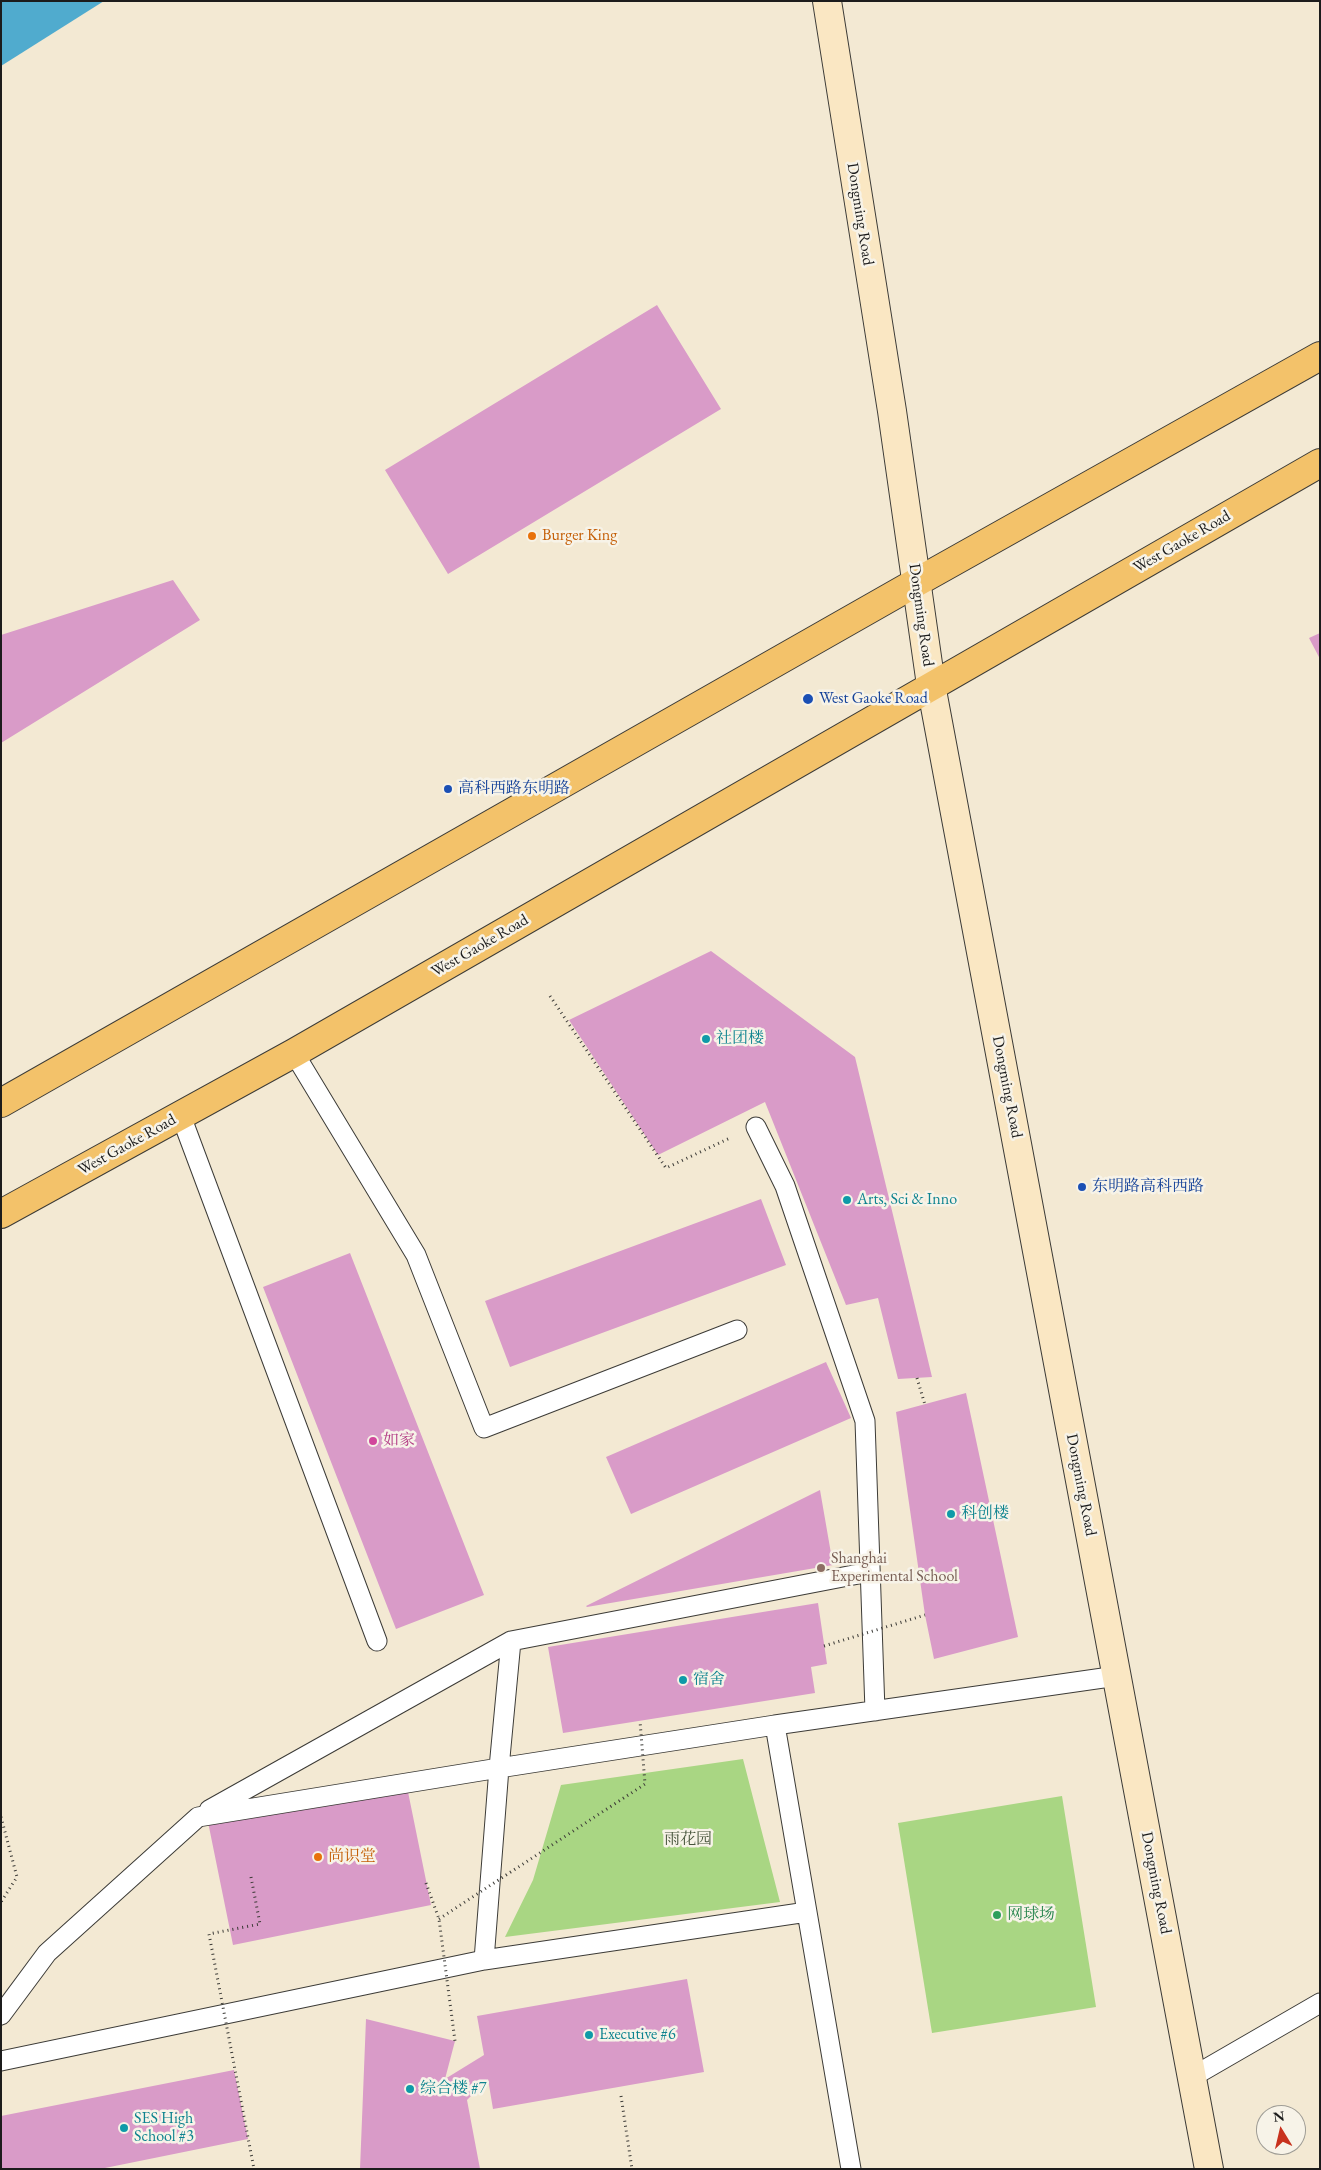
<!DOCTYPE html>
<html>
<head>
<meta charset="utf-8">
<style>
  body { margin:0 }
  #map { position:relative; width:1321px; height:2170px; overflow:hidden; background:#f3e9d3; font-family:"EB Garamond",serif }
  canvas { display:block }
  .frame { position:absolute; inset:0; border:2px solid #1c1c1c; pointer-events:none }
  .north { position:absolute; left:1256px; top:2105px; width:50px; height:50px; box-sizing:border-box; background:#f7f3e8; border:1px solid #9f9d96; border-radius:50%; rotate:351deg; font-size:14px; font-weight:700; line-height:20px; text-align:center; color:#1c1c1c }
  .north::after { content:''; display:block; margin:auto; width:18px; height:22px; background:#c8321e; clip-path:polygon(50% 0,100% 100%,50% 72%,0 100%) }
</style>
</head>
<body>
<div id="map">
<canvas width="1321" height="2170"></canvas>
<div class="frame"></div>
<div class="north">N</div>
</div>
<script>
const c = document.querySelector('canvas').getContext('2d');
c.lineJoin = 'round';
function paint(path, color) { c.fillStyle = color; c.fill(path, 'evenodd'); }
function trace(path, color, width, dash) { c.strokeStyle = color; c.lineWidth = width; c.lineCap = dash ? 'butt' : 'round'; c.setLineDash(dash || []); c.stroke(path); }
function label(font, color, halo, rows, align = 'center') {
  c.font = font + ' "EB Garamond","Noto Serif SC",serif'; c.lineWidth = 5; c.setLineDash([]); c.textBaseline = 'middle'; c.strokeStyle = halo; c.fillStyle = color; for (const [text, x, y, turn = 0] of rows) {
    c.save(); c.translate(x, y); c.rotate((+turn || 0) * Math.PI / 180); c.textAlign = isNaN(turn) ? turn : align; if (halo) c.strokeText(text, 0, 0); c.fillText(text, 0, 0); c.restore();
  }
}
paint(new Path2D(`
  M743 1759 780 1902 505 1937 533 1880 561 1785Z
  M1062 1796 1096 2007 932 2033 898 1823Z`), '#a9d683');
paint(new Path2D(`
  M1 1H104L1 66Z`), '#50abce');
paint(new Path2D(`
  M657 305 721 409 448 574 385 470Z
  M173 580 200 620 1 743V635Z
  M1320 633V659L1309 638Z
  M711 951 855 1057 932 1377 898 1379 878 1298 846 1305 765 1102 658 1155 569 1020Z
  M761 1199 786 1265 510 1367 485 1301Z
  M350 1253 484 1595 396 1629 263 1287Z
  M826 1362 851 1418 631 1514 606 1457Z
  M966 1393 1018 1637 934 1659 925 1615 896 1412Z
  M820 1490 833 1565 587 1607 586 1606Z
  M818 1603 827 1664 811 1667 815 1693 563 1733 548 1647Z
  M406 1782 431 1905 233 1945 208 1822Z
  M687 1979 704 2072 493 2109 488 2079 467 2100 480 2169H360L366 2019 455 2041 445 2079 484 2055 477 2016Z
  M234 2070 248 2139 100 2169H1V2116Z`), '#d99bc8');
const lane = new Path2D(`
  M294 1053 416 1255 484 1428 737 1330
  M181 1116 377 1641
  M756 1127 785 1186 865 1421 875 1711
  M775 1725 1117 1676
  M209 1810 511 1641
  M484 1960 807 1912
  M1 2015 47 1953 198 1817 499 1768 511 1641 869 1572
  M1 2061 484 1960 499 1768 775 1725 851 2169
  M1192 2077 1320 2003`);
const secondary = new Path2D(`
  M827 1 892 411 931 685 1209 2169`);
const primary = new Path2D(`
  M1 1103 917 582 1320 356
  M1 1214 294 1053 1320 463`);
trace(lane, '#3c3b37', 21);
trace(secondary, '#3c3b37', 30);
trace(primary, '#3c3b37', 30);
trace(new Path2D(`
  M550 996 666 1168 730 1138
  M917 1378 925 1405
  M1 1817 17 1877 1 1902
  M621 2096 632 2169`), '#3c3b37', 3, [1, 4]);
trace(lane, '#fff', 19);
trace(secondary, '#fae7c3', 28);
trace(primary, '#f3c26a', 28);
trace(new Path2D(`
  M824 1646 925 1615
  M251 1877 260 1924 209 1934 254 2169
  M426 1883 439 1919 455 2041
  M439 1919 645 1784 640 1721`), '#3c3b37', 3, [1, 4]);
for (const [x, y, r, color] of [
  [532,536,5,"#e8710a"],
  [808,699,6,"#1a4fb4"],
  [448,789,5,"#1a4fb4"],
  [706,1039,5,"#0f9aa8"],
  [1082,1187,5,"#1a4fb4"],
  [847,1200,5,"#0f9aa8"],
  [373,1441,5,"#d1479c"],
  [951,1514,5,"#0f9aa8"],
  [821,1568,5,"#8d6e63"],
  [683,1680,5,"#0f9aa8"],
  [318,1857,5,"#e8710a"],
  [997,1915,5,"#2e9e5b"],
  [589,2035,5,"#0f9aa8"],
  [410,2089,5,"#0f9aa8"],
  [124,2128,5,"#0f9aa8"]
]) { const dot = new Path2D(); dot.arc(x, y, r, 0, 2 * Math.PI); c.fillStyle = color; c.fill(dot); trace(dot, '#f7f3e8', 2); }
label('16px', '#1c1c1c', '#f7f3e8', [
  ["Dongming Road",860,214,81],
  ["West Gaoke Road",1182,542,-30],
  ["Dongming Road",921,615,82],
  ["West Gaoke Road",480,946,-30],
  ["Dongming Road",1007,1087,79],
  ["West Gaoke Road",127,1145,-29],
  ["Dongming Road",1081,1485,79],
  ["Dongming Road",1156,1883,79]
]);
label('16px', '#c56008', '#f7f3e8', [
  ["Burger King",542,536],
  ["尚识堂",328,1857]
], 'left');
label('16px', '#164399', '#f7f3e8', [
  ["West Gaoke Road",819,699],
  ["高科西路东明路",458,789],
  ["东明路高科西路",1092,1187]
], 'left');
label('16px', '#0d838f', '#f7f3e8', [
  ["社团楼",716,1039],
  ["Arts, Sci & Inno",857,1200],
  ["科创楼",961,1514],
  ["宿舍",693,1680],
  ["Executive #6",599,2035],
  ["综合楼 #7",420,2089],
  ["SES High",134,2119],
  ["School #3",134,2137]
], 'left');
label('16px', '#b23c85', '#f7f3e8', [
  ["如家",383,1441]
], 'left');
label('16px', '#785e54', '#f7f3e8', [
  ["Shanghai",831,1559],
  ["Experimental School",831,1577]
], 'left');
label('16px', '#46543b', '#f7f3e8', [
  ["雨花园",688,1840]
]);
label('16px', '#27864d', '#f7f3e8', [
  ["网球场",1007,1915]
], 'left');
</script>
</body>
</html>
